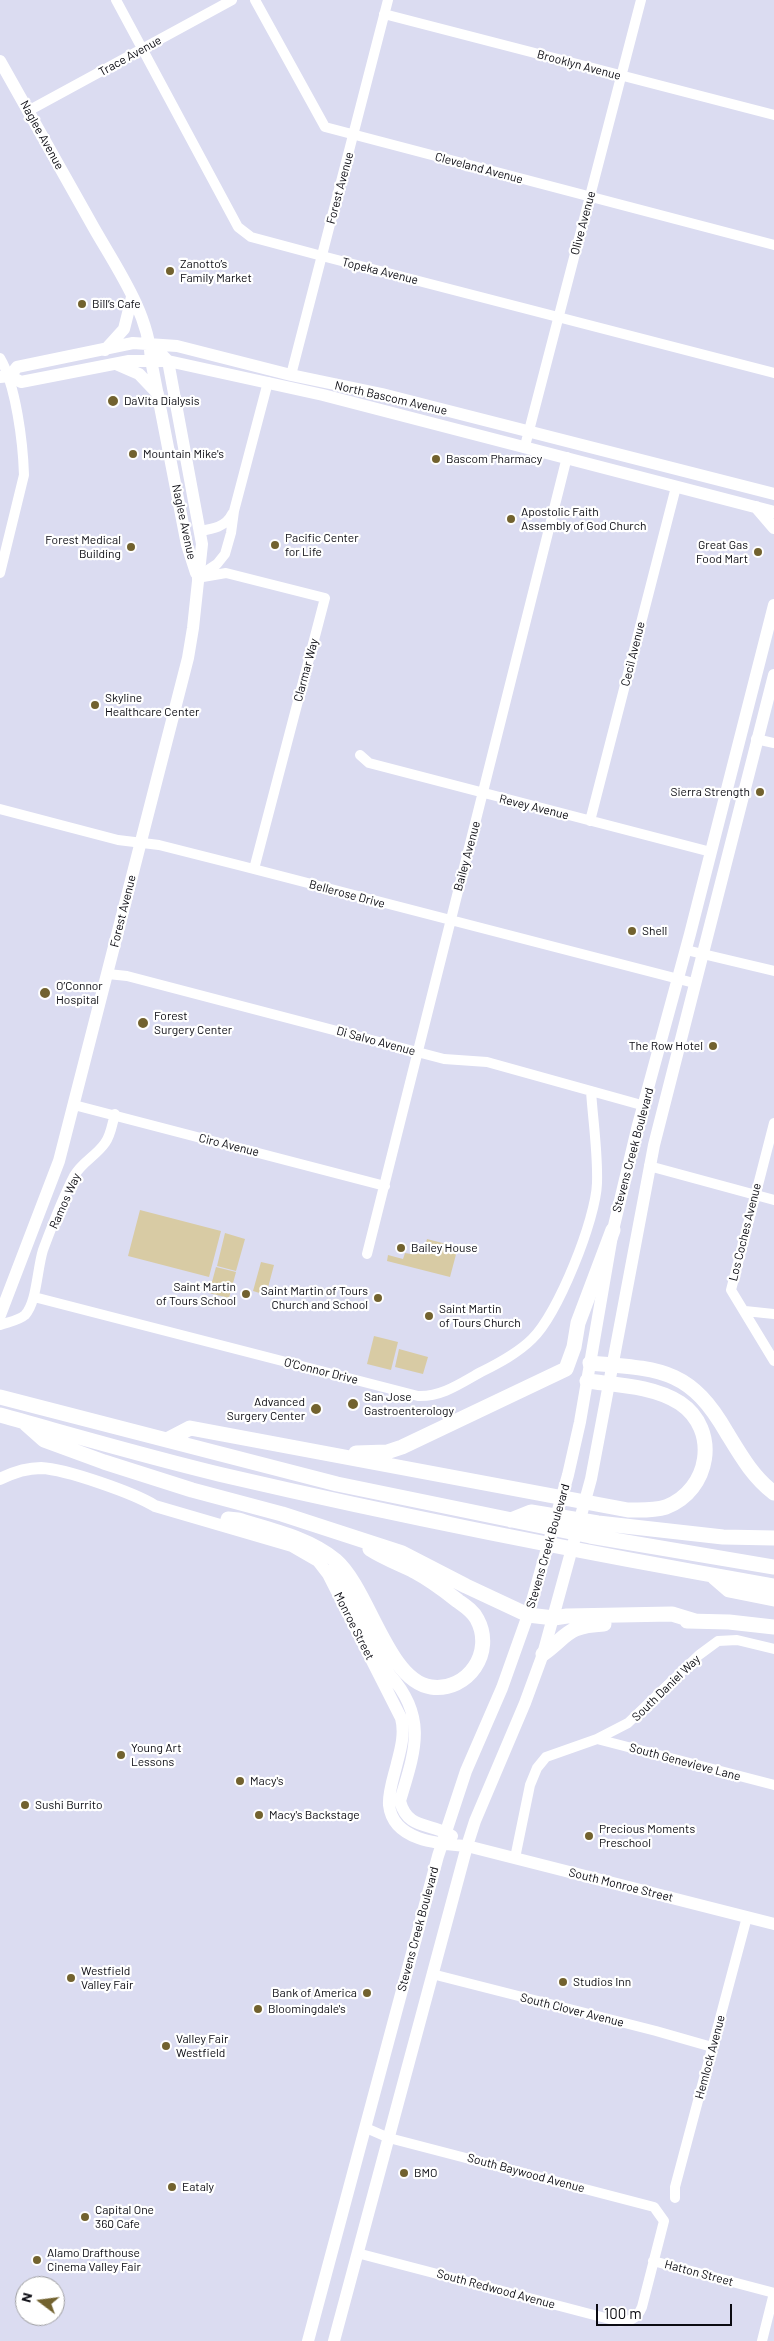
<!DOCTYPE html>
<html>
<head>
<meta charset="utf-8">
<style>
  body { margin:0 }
  #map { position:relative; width:774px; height:2341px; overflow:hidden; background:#dbdcf1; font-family:Barlow,sans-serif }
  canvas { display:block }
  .north { position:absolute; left:15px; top:2276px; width:50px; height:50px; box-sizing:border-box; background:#fff; border:1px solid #9d9da0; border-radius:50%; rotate:285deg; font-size:14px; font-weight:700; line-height:20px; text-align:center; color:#0b0b12 }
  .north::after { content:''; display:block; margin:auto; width:18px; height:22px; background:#72622f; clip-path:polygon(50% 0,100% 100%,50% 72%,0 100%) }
  .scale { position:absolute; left:596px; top:2304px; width:136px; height:22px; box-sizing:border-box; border:2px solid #0b0b12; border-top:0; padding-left:6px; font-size:15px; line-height:18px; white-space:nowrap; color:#0b0b12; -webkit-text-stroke:4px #fff; paint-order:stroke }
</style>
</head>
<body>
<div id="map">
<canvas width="774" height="2341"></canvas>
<div class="north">N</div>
<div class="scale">100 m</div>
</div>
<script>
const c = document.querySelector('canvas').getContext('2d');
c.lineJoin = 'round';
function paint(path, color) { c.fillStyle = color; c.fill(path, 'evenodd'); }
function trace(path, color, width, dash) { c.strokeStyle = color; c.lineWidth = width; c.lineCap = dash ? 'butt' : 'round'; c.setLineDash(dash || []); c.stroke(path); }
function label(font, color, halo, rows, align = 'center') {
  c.font = font + ' Barlow,sans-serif'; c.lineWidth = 4.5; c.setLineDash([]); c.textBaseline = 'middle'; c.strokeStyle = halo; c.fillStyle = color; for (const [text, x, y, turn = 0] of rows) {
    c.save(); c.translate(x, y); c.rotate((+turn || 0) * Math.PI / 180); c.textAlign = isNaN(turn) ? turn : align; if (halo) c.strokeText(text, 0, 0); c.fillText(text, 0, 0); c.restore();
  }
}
paint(new Path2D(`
  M140 1210 221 1231 209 1277 128 1256Z
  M225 1233 245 1239 236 1271 217 1266Z
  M427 1239 458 1247 450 1277 387 1261 388 1255 403 1259 405 1253 411 1254 414 1243 425 1246Z
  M261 1262 274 1265 266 1295 253 1291Z
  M216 1267 236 1272 229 1298 209 1293Z
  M374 1336 398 1342 391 1370 367 1364Z
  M399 1349 428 1357 423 1374 395 1367Z`), '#d8cba4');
trace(new Path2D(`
  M116 0 238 227 251 237 322 256 774 373
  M255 0 325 127 774 245
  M384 14 774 115
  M28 111 232 0
  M0 358C16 385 23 443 24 475L0 573
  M291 375 388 0
  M525 446 641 0
  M199 531C212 529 226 527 232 514
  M202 574 217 564 225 554 231 533 234 511 268 382
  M197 578 226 573 325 598 254 869
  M756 739 774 743
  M360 755 369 763 711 852
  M0 809 118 840 159 845 242 866 694 983
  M590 821 676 487
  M686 950 774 971
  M108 974 127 976 444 1059 487 1062 645 1106
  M74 1105 385 1186
  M774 1123 731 1290 774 1361
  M649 1166 774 1200
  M367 1254 567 457
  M34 1297 418 1396C442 1397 461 1383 481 1372 499 1363 518 1353 532 1339 558 1314 596 1219 597 1183 598 1153 593 1121 591 1091
  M745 1311 774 1314
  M0 1325C8 1322 18 1321 25 1315 37 1302 37 1269 43 1250 52 1226 62 1199 74 1176 82 1162 96 1156 105 1143 111 1135 112 1124 115 1114
  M597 1739 774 1785
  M515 1858 530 1785 537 1768 546 1757 597 1739 628 1723 699 1655 718 1641 737 1640 774 1649
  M432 1974 656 2031 712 2047
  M675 2198V2187L747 1917
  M357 2253 617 2321C630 2322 637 2319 642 2307L664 2221 654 2207 389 2138 366 2128
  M653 2261 774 2293 762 2341`), '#fff', 10);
trace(new Path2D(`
  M0 61C30 114 60 168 90 221 113 263 149 311 151 360L187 545 196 573
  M105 350 124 329 132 297
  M116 364 139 374 158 394
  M10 376 17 367 133 343 177 346 291 375 382 394 774 494
  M0 377 10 376 21 382 129 361H168L323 395 774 512
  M756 507 774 528
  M0 1315 59 1161 188 658 193 628 202 544 168 361 151 344
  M0 1479C12 1473 27 1468 41 1468 66 1469 134 1493 155 1506L292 1546 318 1561 328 1574 401 1718C405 1733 401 1748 397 1763 394 1776 388 1792 389 1805 393 1841 439 1844 467 1846L774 1924
  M333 1569 390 1675C428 1718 415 1751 400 1801 408 1831 431 1822 452 1836
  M308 2341 438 1856 466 1771 502 1688 528 1615 568 1475 580 1422 613 1230 638 1125 690 934 774 605
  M334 2341 467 1846 475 1821 525 1703 543 1654 591 1479 654 1145 774 675`), '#fff', 12);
trace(new Path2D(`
  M590 1363C660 1369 690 1368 727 1433 741 1456 753 1477 774 1493
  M0 1397 337 1484 590 1536 774 1567
  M0 1415C76 1436 151 1458 227 1476 408 1518 591 1554 774 1586
  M26 1424 44 1440 104 1462 192 1490 282 1514 402 1553 466 1586 528 1615 554 1618 567 1616 672 1614 695 1621
  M167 1440 190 1428 628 1510C640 1510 653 1511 666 1507 710 1490 720 1430 680 1403 654 1386 617 1385 587 1381
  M356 1453 387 1452 402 1447 566 1369 574 1347 578 1323 613 1230
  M228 1519 238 1520C271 1530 308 1538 335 1560 369 1589 387 1681 431 1687 468 1692 495 1652 477 1619 473 1611 465 1606 458 1601 444 1590 429 1579 414 1571 400 1564 384 1558 370 1549
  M511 1520 531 1512 598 1523 723 1537 774 1538
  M714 1577 729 1590 774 1599
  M687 1621 729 1622 774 1627
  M543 1654C569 1635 566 1626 604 1624`), '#fff', 15);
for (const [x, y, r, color] of [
  [170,271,5,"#72622f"],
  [82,304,5,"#72622f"],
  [113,401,6,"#72622f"],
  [133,454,5,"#72622f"],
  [436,459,5,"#72622f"],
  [511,519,5,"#72622f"],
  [275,545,5,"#72622f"],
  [131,547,5,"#72622f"],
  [758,552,5,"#72622f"],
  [95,705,5,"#72622f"],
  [760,792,5,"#72622f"],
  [632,931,5,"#72622f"],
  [45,993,6,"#72622f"],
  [143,1023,6,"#72622f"],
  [713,1046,5,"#72622f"],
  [401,1248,5,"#72622f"],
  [246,1294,5,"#72622f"],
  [378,1298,5,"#72622f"],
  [429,1316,5,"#72622f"],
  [353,1404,6,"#72622f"],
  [316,1409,6,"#72622f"],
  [121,1755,5,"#72622f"],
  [240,1781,5,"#72622f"],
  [25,1805,5,"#72622f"],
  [259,1815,5,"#72622f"],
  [589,1836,5,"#72622f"],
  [71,1978,5,"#72622f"],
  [563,1982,5,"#72622f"],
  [367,1993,5,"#72622f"],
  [258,2009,5,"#72622f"],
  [166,2046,5,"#72622f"],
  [404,2173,5,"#72622f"],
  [172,2187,5,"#72622f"],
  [85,2217,5,"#72622f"],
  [37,2260,5,"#72622f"]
]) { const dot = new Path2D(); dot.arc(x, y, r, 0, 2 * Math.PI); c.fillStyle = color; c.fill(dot); trace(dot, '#fff', 2); }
label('12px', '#0b0b12', '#fff', [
  ["Trace Avenue",130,56,-29],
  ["Brooklyn Avenue",579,65,15],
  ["Naglee Avenue",42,135,61],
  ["Cleveland Avenue",479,168,15],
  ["Forest Avenue",340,188,-75],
  ["Olive Avenue",583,223,-75],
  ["Topeka Avenue",380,271,14],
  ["North Bascom Avenue",391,398,13],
  ["Naglee Avenue",184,522,78],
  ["Cecil Avenue",633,654,-76],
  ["Clarmar Way",306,670,-75],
  ["Revey Avenue",534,807,14],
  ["Bailey Avenue",467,856,-75],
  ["Bellerose Drive",347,894,15],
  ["Forest Avenue",123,911,-76],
  ["Di Salvo Avenue",376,1041,15],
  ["Ciro Avenue",229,1145,14],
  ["Stevens Creek Boulevard",633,1150,-75],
  ["Ramos Way",65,1201,-66],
  ["Los Coches Avenue",745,1232,-76],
  ["O’Connor Drive",321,1371,14],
  ["Stevens Creek Boulevard",548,1546,-74],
  ["Monroe Street",354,1626,63],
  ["South Daniel Way",666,1688,-44],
  ["South Genevieve Lane",685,1762,15],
  ["South Monroe Street",621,1885,14],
  ["Stevens Creek Boulevard",418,1929,-75],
  ["South Clover Avenue",572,2010,14],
  ["Hemlock Avenue",710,2057,-75],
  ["South Baywood Avenue",526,2173,15],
  ["Hatton Street",699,2273,15],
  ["South Redwood Avenue",496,2289,15]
]);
label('12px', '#0b0b12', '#fff', [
  ["Zanotto’s",180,264],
  ["Family Market",180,278],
  ["Bill’s Cafe",92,304],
  ["DaVita Dialysis",124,401],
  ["Mountain Mike's",143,454],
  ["Bascom Pharmacy",446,459],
  ["Apostolic Faith",521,512],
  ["Assembly of God Church",521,526],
  ["Pacific Center",285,538],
  ["for Life",285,552],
  ["Forest Medical",121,540,"right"],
  ["Building",121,554,"right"],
  ["Great Gas",748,545,"right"],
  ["Food Mart",748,559,"right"],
  ["Skyline",105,698],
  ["Healthcare Center",105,712],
  ["Sierra Strength",750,792,"right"],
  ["Shell",642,931],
  ["O’Connor",56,986],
  ["Hospital",56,1000],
  ["Forest",154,1016],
  ["Surgery Center",154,1030],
  ["The Row Hotel",703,1046,"right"],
  ["Bailey House",411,1248],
  ["Saint Martin",236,1287,"right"],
  ["of Tours School",236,1301,"right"],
  ["Saint Martin of Tours",368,1291,"right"],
  ["Church and School",368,1305,"right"],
  ["Saint Martin",439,1309],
  ["of Tours Church",439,1323],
  ["San Jose",364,1397],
  ["Gastroenterology",364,1411],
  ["Advanced",305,1402,"right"],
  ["Surgery Center",305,1416,"right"],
  ["Young Art",131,1748],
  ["Lessons",131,1762],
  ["Macy's",250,1781],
  ["Sushi Burrito",35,1805],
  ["Macy's Backstage",269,1815],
  ["Precious Moments",599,1829],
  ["Preschool",599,1843],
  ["Westfield",81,1971],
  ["Valley Fair",81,1985],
  ["Studios Inn",573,1982],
  ["Bank of America",357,1993,"right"],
  ["Bloomingdale's",268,2009],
  ["Valley Fair",176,2039],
  ["Westfield",176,2053],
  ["BMO",414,2173],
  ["Eataly",182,2187],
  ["Capital One",95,2210],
  ["360 Cafe",95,2224],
  ["Alamo Drafthouse",47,2253],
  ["Cinema Valley Fair",47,2267]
], 'left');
</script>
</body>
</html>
